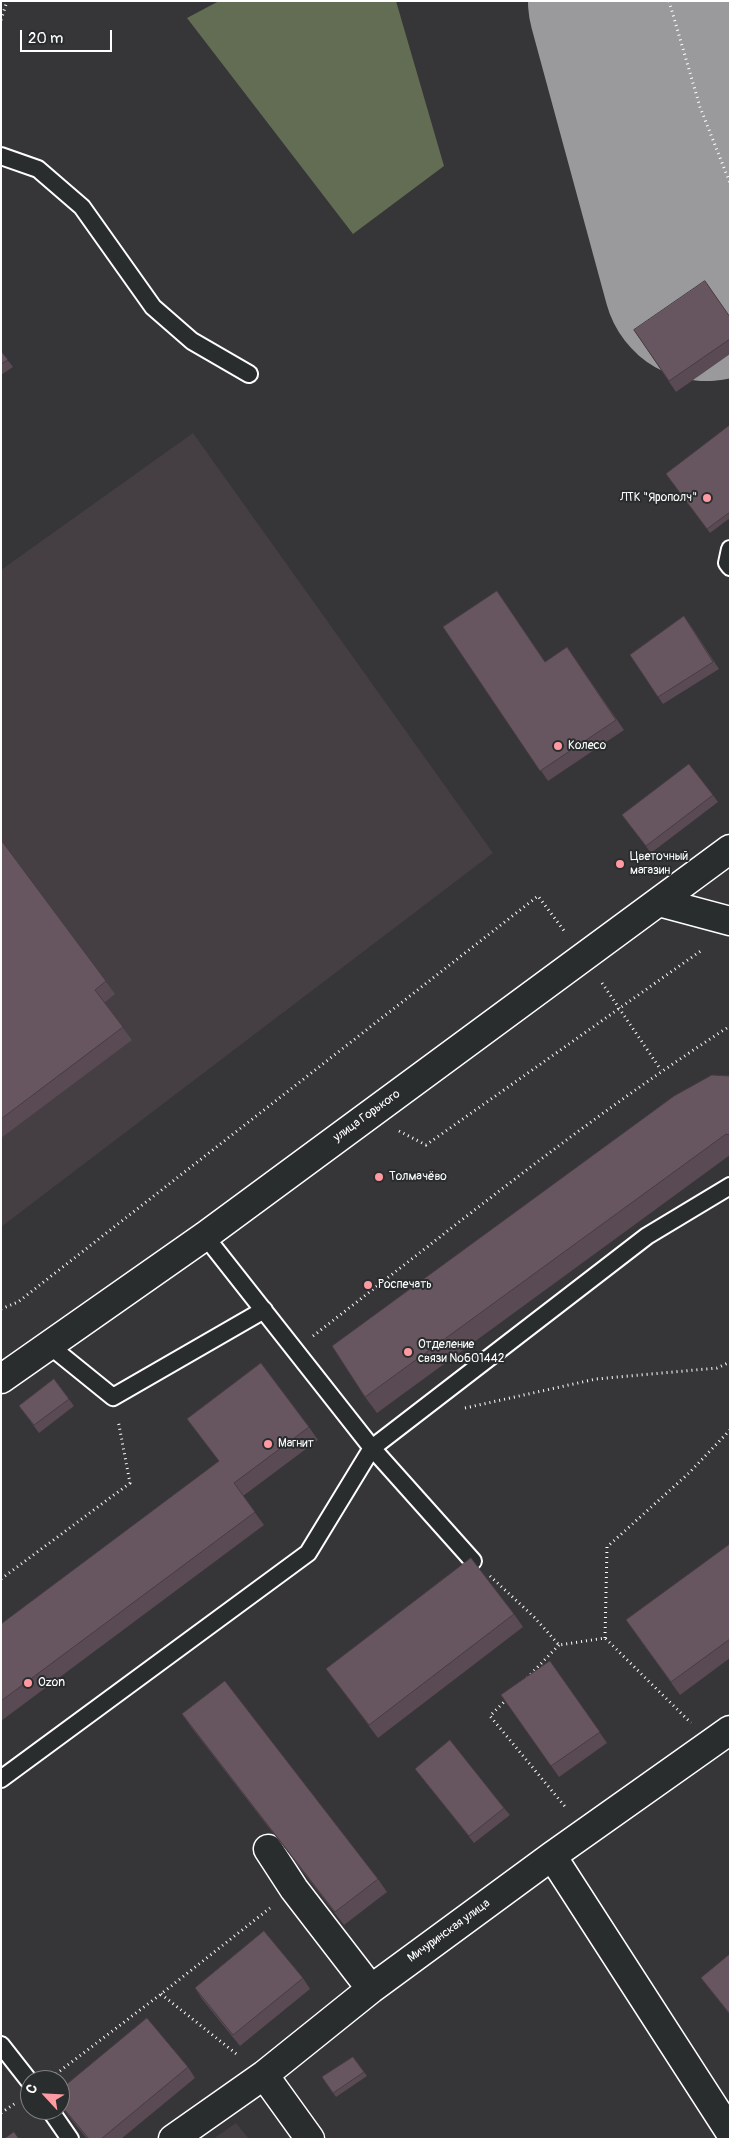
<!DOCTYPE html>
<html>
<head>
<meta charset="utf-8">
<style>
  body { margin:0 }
  #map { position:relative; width:731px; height:2140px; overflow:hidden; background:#363538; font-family:Pangolin,sans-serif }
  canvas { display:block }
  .frame { position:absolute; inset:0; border:2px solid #fff; pointer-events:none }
  .north { position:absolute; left:20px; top:2070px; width:50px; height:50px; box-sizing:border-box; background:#2a2d2e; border:1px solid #7f8182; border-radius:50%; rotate:295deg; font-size:14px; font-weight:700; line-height:20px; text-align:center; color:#fff }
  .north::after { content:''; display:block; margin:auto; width:18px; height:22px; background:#ff9aa2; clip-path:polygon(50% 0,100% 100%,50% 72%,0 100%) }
  .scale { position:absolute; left:20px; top:30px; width:92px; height:22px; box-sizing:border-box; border:2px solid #fff; border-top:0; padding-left:6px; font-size:15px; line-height:18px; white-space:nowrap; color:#fff; -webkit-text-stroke:4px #2a2d2e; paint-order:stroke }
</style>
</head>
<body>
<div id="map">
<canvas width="731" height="2140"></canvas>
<div class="frame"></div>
<div class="north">С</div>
<div class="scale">20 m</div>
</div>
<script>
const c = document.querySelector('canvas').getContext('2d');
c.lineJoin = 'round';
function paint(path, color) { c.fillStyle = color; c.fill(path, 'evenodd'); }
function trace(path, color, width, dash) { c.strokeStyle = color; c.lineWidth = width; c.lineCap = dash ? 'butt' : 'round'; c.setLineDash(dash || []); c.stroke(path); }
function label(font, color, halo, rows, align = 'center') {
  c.font = font + ' Pangolin,sans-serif'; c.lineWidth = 4; c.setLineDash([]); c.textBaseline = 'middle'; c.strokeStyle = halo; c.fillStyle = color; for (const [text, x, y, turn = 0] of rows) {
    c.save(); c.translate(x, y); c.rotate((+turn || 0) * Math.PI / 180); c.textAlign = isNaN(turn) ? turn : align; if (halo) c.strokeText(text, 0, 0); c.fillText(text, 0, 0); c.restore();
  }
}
paint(new Path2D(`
  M193 433 493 853 1 1227V570Z
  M236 2123 249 2139H213Z`), '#453f44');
paint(new Path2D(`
  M219 1H396L444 166 353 234 187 18Z`), '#636d53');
trace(new Path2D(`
  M632 1 707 277`), '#9a9a9c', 208);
const service = new Path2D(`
  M1 156 38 169 82 207 153 307 192 341 249 374
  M730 549 727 563 730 567
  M50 1346 113 1397 264 1310
  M473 1561 372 1448 647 1236 730 1186
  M1 1779 308 1553 372 1448 205 1236
  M1 2045 30 2082
  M50 2110 70 2139`);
const minor = new Path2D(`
  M268 1849 294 1889 371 1989
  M552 1856 730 2132
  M264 2075 310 2139
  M173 2139 264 2075 371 1989 552 1856 730 1730`);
const secondary = new Path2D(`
  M659 902 730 921
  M1 1379 205 1236 730 849`);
trace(service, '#fff', 20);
trace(minor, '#fff', 31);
trace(secondary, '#fff', 31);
trace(new Path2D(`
  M669 1 700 107 730 183
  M1 20 7 1
  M602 983 661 1070
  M399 1131 426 1145 702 950
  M1 1309 18 1302 538 896 565 932
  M313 1336C450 1230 584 1120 730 1026
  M465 1408 596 1379 717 1368 730 1362
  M490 1576 534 1617 559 1645 605 1638 691 1723
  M1 1579 130 1483 118 1420
  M605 1638 607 1547 689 1473 730 1430
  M527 1678 559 1645
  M507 1699 490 1716 567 1809
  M161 1994 239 2056
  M52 2077 161 1994 270 1908
  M1 2113 17 2102`), '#fff', 3, [1, 4]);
trace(service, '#2a2d2e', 16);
trace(minor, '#2a2d2e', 28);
trace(secondary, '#2a2d2e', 28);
paint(new Path2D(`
  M730 317V354L676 392 634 330Z
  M1 351 13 367 1 375Z
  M730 425V518L710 533 666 474Z
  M689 623 719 669 663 704 630 655Z
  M443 627 545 662 567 647 624 730 548 781Z
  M713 795 718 802 651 853 628 823Z
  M1 840 115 994 104 1003 132 1040 1 1138Z
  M730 1076V1155L377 1413 365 1397Z
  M54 1379 74 1406 39 1433 19 1406Z
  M187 1419 309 1427 318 1440 243 1496 264 1525 1 1721V1624L219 1461Z
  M730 1544V1658L680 1695 635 1633Z
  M514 1614 523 1627 378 1738 326 1669Z
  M550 1661 607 1743 559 1777 501 1695Z
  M182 1714 378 1879 387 1892 344 1925 191 1727Z
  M415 1769 504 1808 510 1815 474 1843Z
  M730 1954V2015L701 1978Z
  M303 1978 310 1989 240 2046 202 1999 195 1988Z
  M353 2057 367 2076 336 2097 322 2077Z
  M188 2067 195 2078 121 2139H87L60 2105V2090Z`), '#594a53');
const building = new Path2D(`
  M705 281 730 317V339L669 381 634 330Z
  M1 351 8 360 1 364Z
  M730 425V512L707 529 666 474Z
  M497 591 545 662 567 647 616 720 540 771 443 627Z
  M684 616 713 662 658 697 630 655Z
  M689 764 713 795 646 846 622 815Z
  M1 840 106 981 95 990 123 1027 1 1119Z
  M712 1075 730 1076V1135L726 1134 365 1397 332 1346 674 1096Z
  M261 1363 309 1427 234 1483 255 1512 1 1701V1624L219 1461 187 1419Z
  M54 1379 69 1399 34 1425 19 1406Z
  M730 1544V1639L671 1682 626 1620Z
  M471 1558 514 1614 369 1725 326 1669Z
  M550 1661 600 1732 551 1766 501 1695Z
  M225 1681 378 1879 335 1912 182 1714Z
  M450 1740 504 1808 469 1836 415 1769Z
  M264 1931 303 1978 233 2035 195 1988Z
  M730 1954V2014L701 1978Z
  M147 2018 188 2067 101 2139H89L60 2104V2090Z
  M353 2057 364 2072 333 2093 322 2077Z
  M14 2132 19 2139H4Z`);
paint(building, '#675660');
trace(building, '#483c43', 1);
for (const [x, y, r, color] of [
  [707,498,5,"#ff9aa2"],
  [558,746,5,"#ff9aa2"],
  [620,864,5,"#ff9aa2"],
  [379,1177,5,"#ff9aa2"],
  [368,1285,5,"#ff9aa2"],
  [408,1352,5,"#ff9aa2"],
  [268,1444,5,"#ff9aa2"],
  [28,1683,5,"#ff9aa2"]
]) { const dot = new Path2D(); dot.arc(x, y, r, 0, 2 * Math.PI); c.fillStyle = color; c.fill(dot); trace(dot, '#2a2d2e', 2); }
label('12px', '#fff', '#2a2d2e', [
  ["ЛТК \"Ярополч\"",697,498,"right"],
  ["Колесо",568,746],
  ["Цветочный",630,857],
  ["магазин",630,871],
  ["Толмачёво",389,1177],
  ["Роспечать",378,1285],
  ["Отделение",418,1345],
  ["связи №601442",418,1359],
  ["Магнит",278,1444],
  ["Ozon",38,1683]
], 'left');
label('12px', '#fff', '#2a2d2e', [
  ["улица Горького",367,1116,-36],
  ["Мичуринская улица",449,1931,-36]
]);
</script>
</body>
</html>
